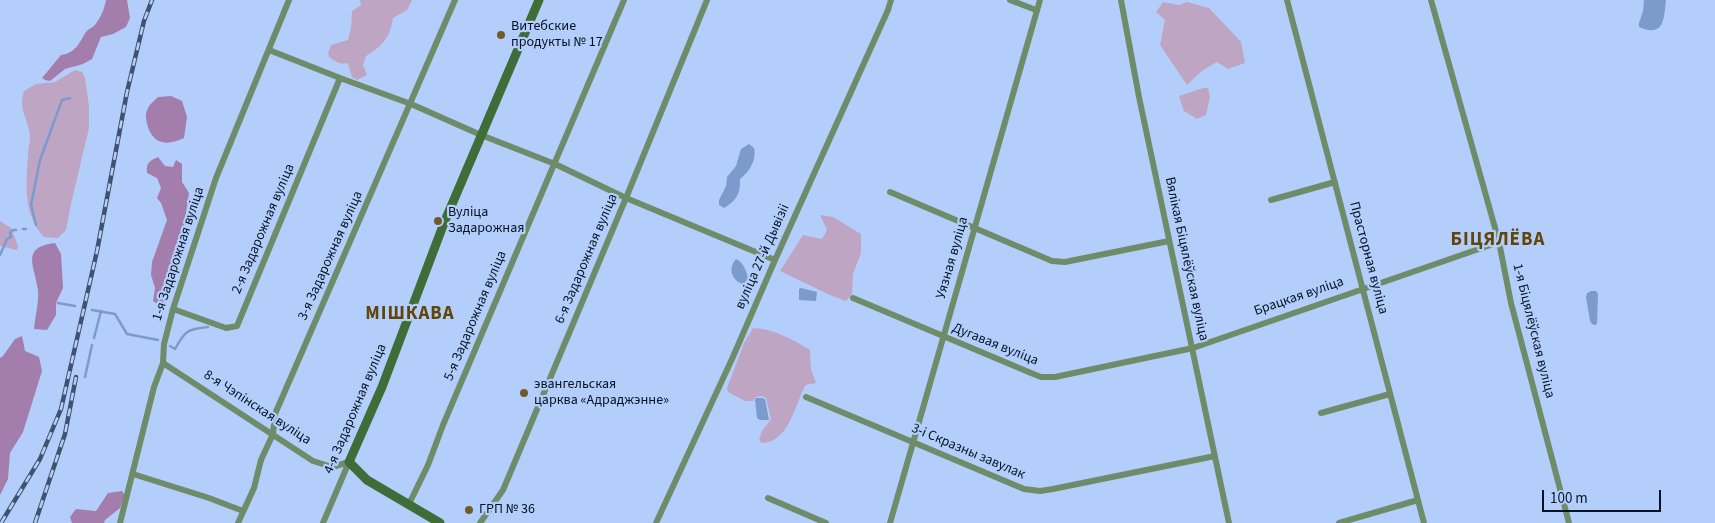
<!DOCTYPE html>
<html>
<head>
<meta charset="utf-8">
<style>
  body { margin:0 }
  #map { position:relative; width:1715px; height:523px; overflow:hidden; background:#b3cefb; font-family:"Source Sans 3",sans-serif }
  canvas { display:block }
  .scale { position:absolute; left:1542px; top:490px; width:119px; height:22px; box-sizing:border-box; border:2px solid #071225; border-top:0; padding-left:6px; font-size:15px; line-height:18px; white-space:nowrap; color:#071225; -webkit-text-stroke:4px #b3cefb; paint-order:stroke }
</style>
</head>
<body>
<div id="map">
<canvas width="1715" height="523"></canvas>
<div class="scale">100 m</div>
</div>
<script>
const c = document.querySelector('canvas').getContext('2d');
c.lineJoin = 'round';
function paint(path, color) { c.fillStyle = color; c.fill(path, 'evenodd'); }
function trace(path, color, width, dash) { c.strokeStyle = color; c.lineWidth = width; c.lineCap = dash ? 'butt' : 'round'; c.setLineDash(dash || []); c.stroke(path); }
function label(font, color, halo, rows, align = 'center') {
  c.font = font + ' "Source Sans 3",sans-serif'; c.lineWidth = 4.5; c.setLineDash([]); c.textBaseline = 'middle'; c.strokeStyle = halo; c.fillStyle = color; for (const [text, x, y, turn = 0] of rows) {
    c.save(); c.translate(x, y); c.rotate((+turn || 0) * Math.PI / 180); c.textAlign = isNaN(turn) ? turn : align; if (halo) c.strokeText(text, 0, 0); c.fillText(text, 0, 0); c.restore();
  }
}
paint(new Path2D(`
  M360 0H412L407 10 393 18C390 37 383 46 366 56L363 65 367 75 357 80 352 77 348 63C340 65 336 62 329 57L328 53 331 45 348 40 351 28 352 11 361 5Z
  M1163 2 1179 5 1187 2 1209 8 1241 42 1245 63 1228 69 1217 62 1203 70 1187 85 1160 45 1165 20 1156 12Z
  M75 70 82 72 85 78 89 106V128L71 204 66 230 58 238 44 237C23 215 26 183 28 156 28 149 30 143 30 136 28 117 18 111 24 91L36 84 55 82Z
  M1203 88H1208L1210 97 1206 115 1197 119 1184 111 1179 96Z
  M820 215 833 217 861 234V253L853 274 852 294 846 301 832 296 780 271 803 235 822 239 827 230Z
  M0 221 11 228 18 246 17 250 0 246Z
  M753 328C774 329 792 339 810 350L811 369 816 383 806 385 804 388C794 408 788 442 762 443L759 440 762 431 771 419 766 398 762 396 756 397 753 401H745L728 392 727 388 744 343Z`), '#bfa5c4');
paint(new Path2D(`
  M106 0H127L130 18 126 27 113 34 101 37 92 59 83 64 65 69 50 81 45 80 42 78 61 55C76 53 79 43 86 32 88 29 92 28 95 25 101 17 104 10 106 0Z
  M171 96 182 101 187 117 184 138C166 146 153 145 147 124 146 118 145 114 148 108 150 104 155 100 158 97Z
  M158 157 165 166 173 167 176 160 182 164V182L189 193 183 233 169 299 165 304 156 303 153 301 155 288 151 275 152 262 167 220 161 203 157 198 161 188 157 178 147 173C146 163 149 161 158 157Z
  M55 243 61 254 63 288 56 303V315L47 330 34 329C35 317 39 302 38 290 35 266 20 247 55 243Z
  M22 336 25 351 39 357 42 371 23 432 10 453 8 479 0 495V358L3 356 15 339Z
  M122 491 125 495 120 508 105 520 104 523H72L70 517 76 509 96 511 108 493Z`), '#a37dab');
paint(new Path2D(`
  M1644 0H1666C1664 19 1664 38 1639 27V23L1643 11Z
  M749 144 754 148C757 160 749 172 740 179 741 193 736 201 724 208L719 205V200L726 186 727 177 736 166 741 149Z
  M736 259C743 262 748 273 748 280L743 284C731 280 728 268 736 259Z
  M801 288 817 292 816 301 799 300V289Z
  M1591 291H1596L1598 294 1597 324 1595 325 1592 324 1590 321 1586 297 1587 293Z
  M756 398H762L765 399 769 420H760L757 418 755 400Z`), '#7c9acb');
trace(new Path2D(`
  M36 225 31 205 40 160 62 100 70 98
  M23 229H26
  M0 255 7 239 11 237 10 233 13 230H16
  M58 303 75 306
  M92 310 115 314 127 334 158 340
  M94 338 101 311
  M170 346 175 349C185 331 187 329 208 327
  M85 377 92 345`), '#7c9acb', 2.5);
trace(new Path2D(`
  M1010 0 1036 10
  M1121 0 1139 97 1229 523
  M1287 0 1424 523
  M1431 0 1499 242 1511 303 1569 523
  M269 50 340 78 411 104 481 135 555 164 626 198 775 260
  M890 192 1052 261 1065 262 1169 241
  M1271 200 1335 182
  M853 298 1031 373 1041 377H1055L1193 348 1499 242
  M173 309 226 328 237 326 340 78
  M163 363 313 461 332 467 349 462
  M806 397 1024 489 1040 491 1053 489 1215 456
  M1321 413 1390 394
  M133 474 209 498 243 511
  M768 498 826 523
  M409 504 428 465 443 425 624 0
  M120 523 154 387 163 363 164 344 173 309 216 178 289 0
  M238 523 254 488 261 460 273 434 275 414 455 0
  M323 523 349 462
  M480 523 503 490 626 198 707 0
  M656 523 732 359 775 260 888 10 891 0
  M890 523 1040 0
  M1339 523 1418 500`), '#6e8c69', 6);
trace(new Path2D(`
  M440 523 367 480 349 462 382 387 444 223 539 0`), '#3f6d37', 9);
const rail = new Path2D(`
  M1 523 40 459 61 409 97 251 127 92 144 21 152 0
  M35 523 65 434 76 377`);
trace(rail, '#42526e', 4.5);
trace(rail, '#b3cefb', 2.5, [8]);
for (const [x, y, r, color] of [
  [501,35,5,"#72592a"],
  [438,221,5,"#72592a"],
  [524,393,5,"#72592a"],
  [469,510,5,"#72592a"]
]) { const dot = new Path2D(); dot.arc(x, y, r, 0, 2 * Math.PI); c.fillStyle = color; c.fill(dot); trace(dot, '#b3cefb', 2); }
label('14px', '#071225', '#b3cefb', [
  ["Витебские",511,27],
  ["продукты № 17",511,43],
  ["Вуліца",448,213],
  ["Задарожная",448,229],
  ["эвангельская",534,385],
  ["царква «Адраджэнне»",534,401],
  ["ГРП № 36",479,510]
], 'left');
label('14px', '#071225', '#b3cefb', [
  ["2-я Задарожная вуліца",264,229,-67],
  ["1-я Задарожная вуліца",179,254,-72],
  ["3-я Задарожная вуліца",331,256,-66],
  ["вуліца 27-й Дывізіі",763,257,-66],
  ["Уязная вуліца",953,258,-74],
  ["Прасторная вуліца",1368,258,75],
  ["6-я Задарожная вуліца",587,259,-67],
  ["Вялікая Біцялёўская вуліца",1186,259,78],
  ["Брацкая вуліца",1299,297,-19],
  ["5-я Задарожная вуліца",476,316,-67],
  ["1-я Біцялёўская вуліца",1533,331,76],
  ["Дугавая вуліца",995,345,22],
  ["8-я Чэпінская вуліца",257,408,33],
  ["4-я Задарожная вуліца",356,409,-67],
  ["3-і Скразны завулак",968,452,23]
]);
c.letterSpacing = '1px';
label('bold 19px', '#61460a', '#b3cefb', [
  ["БІЦЯЛЁВА",1498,241],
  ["МІШКАВА",410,315]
]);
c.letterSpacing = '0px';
</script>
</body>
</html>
